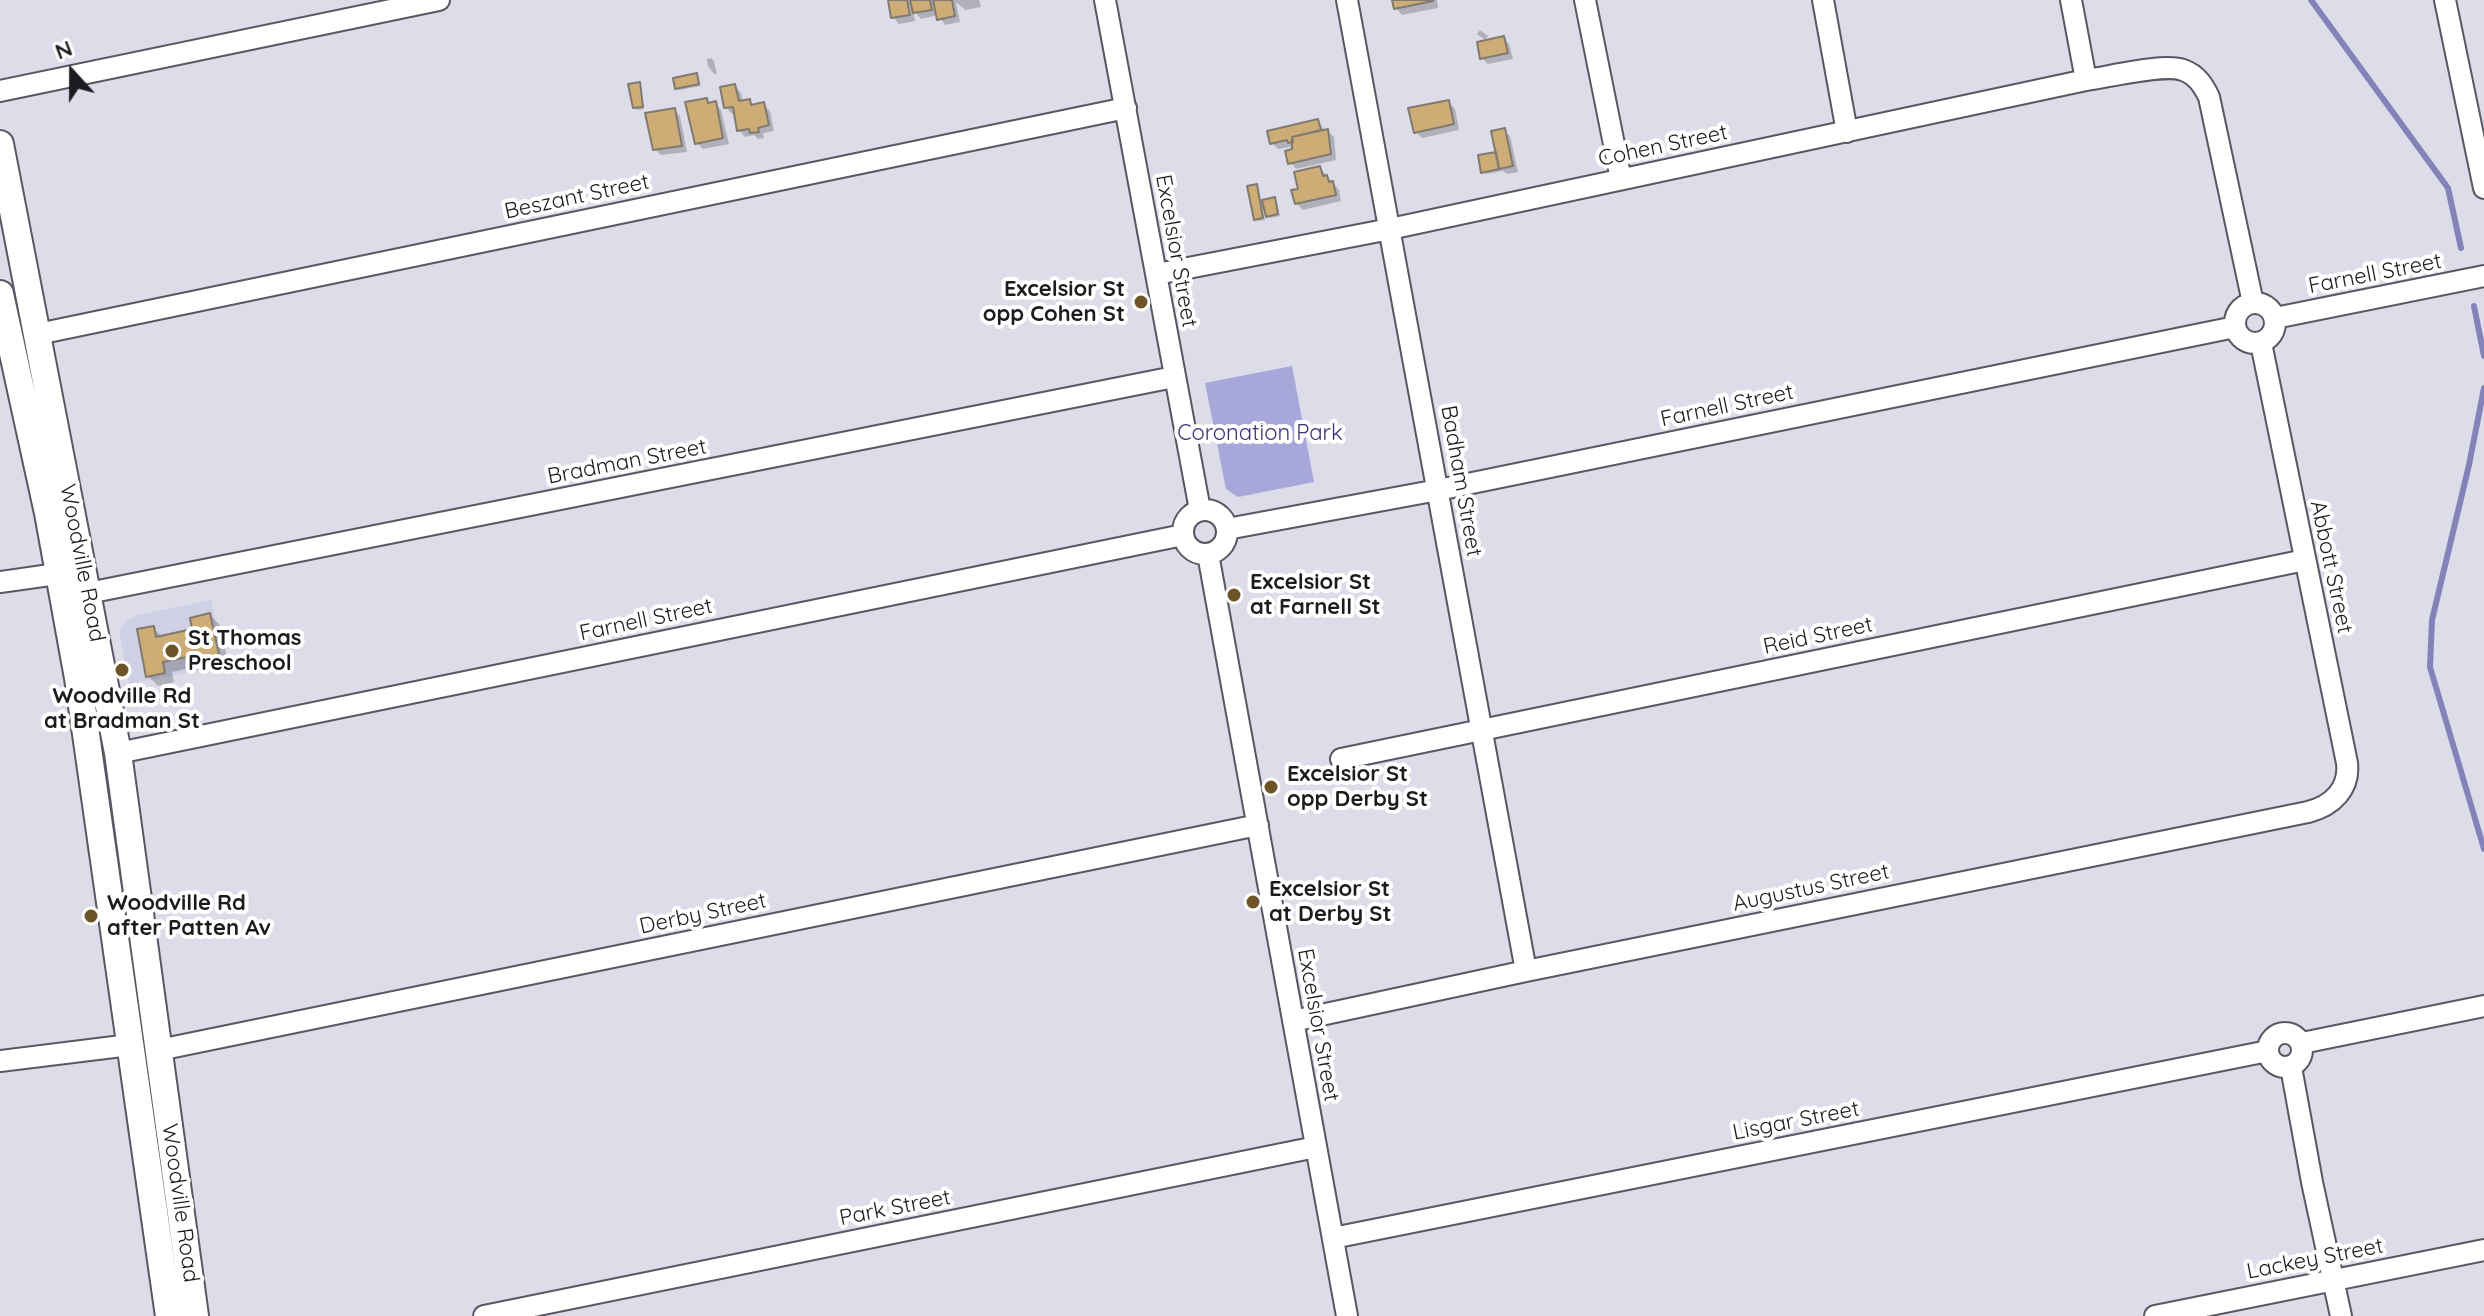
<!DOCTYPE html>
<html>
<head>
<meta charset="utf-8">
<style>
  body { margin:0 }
  #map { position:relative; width:2484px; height:1316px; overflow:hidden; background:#dddde9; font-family:Quicksand,sans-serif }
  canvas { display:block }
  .north { position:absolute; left:32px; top:32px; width:80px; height:80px; -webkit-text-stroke:6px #fff; paint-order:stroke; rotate:339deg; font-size:22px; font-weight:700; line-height:32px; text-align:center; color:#1c1c20 }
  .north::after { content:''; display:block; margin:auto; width:28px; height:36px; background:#1c1c20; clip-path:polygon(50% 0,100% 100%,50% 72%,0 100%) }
</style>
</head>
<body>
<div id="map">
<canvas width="2484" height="1316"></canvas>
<div class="north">N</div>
</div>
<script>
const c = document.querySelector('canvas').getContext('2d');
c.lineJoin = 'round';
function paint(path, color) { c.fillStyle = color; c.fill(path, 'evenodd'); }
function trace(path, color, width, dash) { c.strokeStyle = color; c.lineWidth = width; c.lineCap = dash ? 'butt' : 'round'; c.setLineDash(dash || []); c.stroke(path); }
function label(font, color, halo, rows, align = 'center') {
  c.font = font + ' Quicksand,sans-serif'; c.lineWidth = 8; c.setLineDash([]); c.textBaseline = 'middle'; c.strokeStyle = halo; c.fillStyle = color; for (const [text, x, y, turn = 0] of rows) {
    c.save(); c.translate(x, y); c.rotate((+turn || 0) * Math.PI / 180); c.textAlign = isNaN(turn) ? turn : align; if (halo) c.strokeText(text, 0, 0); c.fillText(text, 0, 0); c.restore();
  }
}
paint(new Path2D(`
  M211 600 224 666 129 684 120 637V630L126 621 137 615Z`), '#cfd0e3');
paint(new Path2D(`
  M1292 366 1314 482 1238 497 1226 489 1205 383Z`), '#a8a7d9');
paint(new Path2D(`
  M890 0H979L981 7 965 10 956 2 960 22 945 25 938 15 921 19 913 10 915 21 899 24 893 17Z
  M1394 0H1437L1438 8 1402 15 1396 8Z
  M1480 30 1488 36 1485 40 1477 34Z
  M1503 38 1509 44 1513 59 1488 64 1482 58Z
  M711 58 714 61 717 74H714L708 66 707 59Z
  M697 75 701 86 679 90 677 88Z
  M639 84 643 90H641L644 109 637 110 634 108Z
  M735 86 741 93 743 103 749 102 754 107 764 105 770 111 774 131 763 133 764 138 758 139 754 135 745 137 739 130 736 113 732 114 726 107Z
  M706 100 710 104 715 103 721 110 729 144 703 149 696 142Z
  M1448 102 1455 109 1459 130 1422 138 1416 132Z
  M674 110 680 116 687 152 661 155 655 149Z
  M1318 121 1325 131H1328L1334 137 1336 160 1296 169 1290 162 1294 150V146L1278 149 1272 143Z
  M1504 130 1510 136 1518 172 1507 174 1503 171 1486 174 1483 172 1498 153Z
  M1320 168 1339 190 1341 201 1303 210 1296 203 1300 190Z
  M1256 186 1261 202 1274 200 1277 202 1280 216 1270 218 1263 211 1265 220 1258 221 1256 219Z
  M210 615 220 625 229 668 211 672 204 665 172 672 174 682 158 686 148 676 153 628 162 637 195 630Z`), '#0003');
trace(new Path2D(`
  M2311 0 2448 188 2461 248
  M2474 306 2484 356
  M2484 388 2469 465 2432 620 2430 667 2484 849`), '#8483b9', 6);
const building = new Path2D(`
  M888 0H907L910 15 891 18Z
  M910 0H930L932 10 913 13Z
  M933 0H952L955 16 937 20Z
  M1392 0H1433V1L1394 9Z
  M1504 36 1508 53 1480 59 1477 42Z
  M697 73 699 84 675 89 673 78Z
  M640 82 643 107 633 108 628 84Z
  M735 84 739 101 750 99 751 105 764 102 769 125 758 128 759 132 750 133 749 129 737 131 733 107 724 108 720 87Z
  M707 98 708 103 716 101 723 138 695 144 685 102Z
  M1449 100 1454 124 1414 133 1408 108Z
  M675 108 682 146 653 150 645 113Z
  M1318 119 1321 130 1292 137 1293 142 1288 143 1287 140 1270 144 1267 131Z
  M1505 128 1513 166 1499 169 1491 131Z
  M1328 129 1331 154 1288 164 1285 151 1292 149V137Z
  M1496 152 1499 169 1481 173 1478 155Z
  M1320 166 1323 176 1327 175 1329 182 1333 181 1336 195 1295 204 1291 190 1298 189 1294 172Z
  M1257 184 1263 218 1254 220 1247 186Z
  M1275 197 1278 214 1266 217 1262 200Z
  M210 613 220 659 199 663 197 655 163 662 165 673 146 677 137 629 154 626 156 637 192 629 190 618Z`);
paint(building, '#cdac76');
trace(building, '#807a70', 2);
const minor = new Path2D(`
  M1105 0 1200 510
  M1347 0 1526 971
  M1585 0 1621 179
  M1823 0 1847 132
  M2071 0 2086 80
  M2445 0 2484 188
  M0 91 439 0
  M1157 274 1390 229 2086 80C2109 77 2164 63 2183 70 2197 75 2203 85 2209 97L2253 303
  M2235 323a20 20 0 1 1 40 0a20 20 0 1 1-40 0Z
  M2275 318 2484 276
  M38 334 1126 108
  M1183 532a22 22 0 1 1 44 0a22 22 0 1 1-44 0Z
  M1227 529 1438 490 2235 327
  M1208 554 1347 1316
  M0 582 57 574
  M88 593 1174 377
  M118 753 1183 535
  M1341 759 2305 560
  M1293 1021 1526 971 2308 812C2332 806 2350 789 2347 763L2261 343
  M2268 1050a17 17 0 1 1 34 0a17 17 0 1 1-34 0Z
  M2302 1043 2484 1006
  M159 1050 1258 825
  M0 1061 130 1045
  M2291 1067 2312 1182 2341 1316
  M1333 1238 2268 1051
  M484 1316 1316 1147
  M2155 1316 2484 1250`);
const major = new Path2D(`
  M0 144 118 753 195 1316
  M0 294 48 513 78 678 169 1316`);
trace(minor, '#575861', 24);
trace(major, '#575861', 30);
trace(minor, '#fff', 20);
trace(major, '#fff', 26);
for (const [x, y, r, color] of [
  [1141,302,8,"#6d5325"],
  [1234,595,8,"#6d5325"],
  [172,651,8,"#6d5325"],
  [122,670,8,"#6d5325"],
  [1271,787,8,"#6d5325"],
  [1253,902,8,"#6d5325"],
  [91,916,8,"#6d5325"]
]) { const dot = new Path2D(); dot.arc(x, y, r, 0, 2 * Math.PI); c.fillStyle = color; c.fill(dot); trace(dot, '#fff', 3); }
label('22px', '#1c1c20', '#fff', [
  ["Cohen Street",1663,146,-12],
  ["Beszant Street",577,197,-12],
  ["Excelsior Street",1176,251,80],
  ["Farnell Street",2375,274,-11],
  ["Farnell Street",1727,406,-12],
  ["Bradman Street",627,462,-11],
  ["Badham Street",1461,481,80],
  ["Woodville Road",82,563,79],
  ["Abbott Street",2331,567,78],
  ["Farnell Street",646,620,-12],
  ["Reid Street",1818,636,-12],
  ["Augustus Street",1811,888,-12],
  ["Derby Street",703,914,-12],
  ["Excelsior Street",1318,1025,80],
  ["Lisgar Street",1796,1121,-11],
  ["Woodville Road",180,1203,82],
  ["Park Street",895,1208,-11],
  ["Lackey Street",2315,1259,-11]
]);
label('bold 22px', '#1c1c20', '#fff', [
  ["Excelsior St",1125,289,"right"],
  ["opp Cohen St",1125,314,"right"],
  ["Excelsior St",1250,582],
  ["at Farnell St",1250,607],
  ["St Thomas",188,638],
  ["Preschool",188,663],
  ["Woodville Rd",122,696,"center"],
  ["at Bradman St",122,721,"center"],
  ["Excelsior St",1287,774],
  ["opp Derby St",1287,799],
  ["Excelsior St",1269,889],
  ["at Derby St",1269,914],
  ["Woodville Rd",107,903],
  ["after Patten Av",107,928]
], 'left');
label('22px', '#3b3275', '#fff', [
  ["Coronation Park",1260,433]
]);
</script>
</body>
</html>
